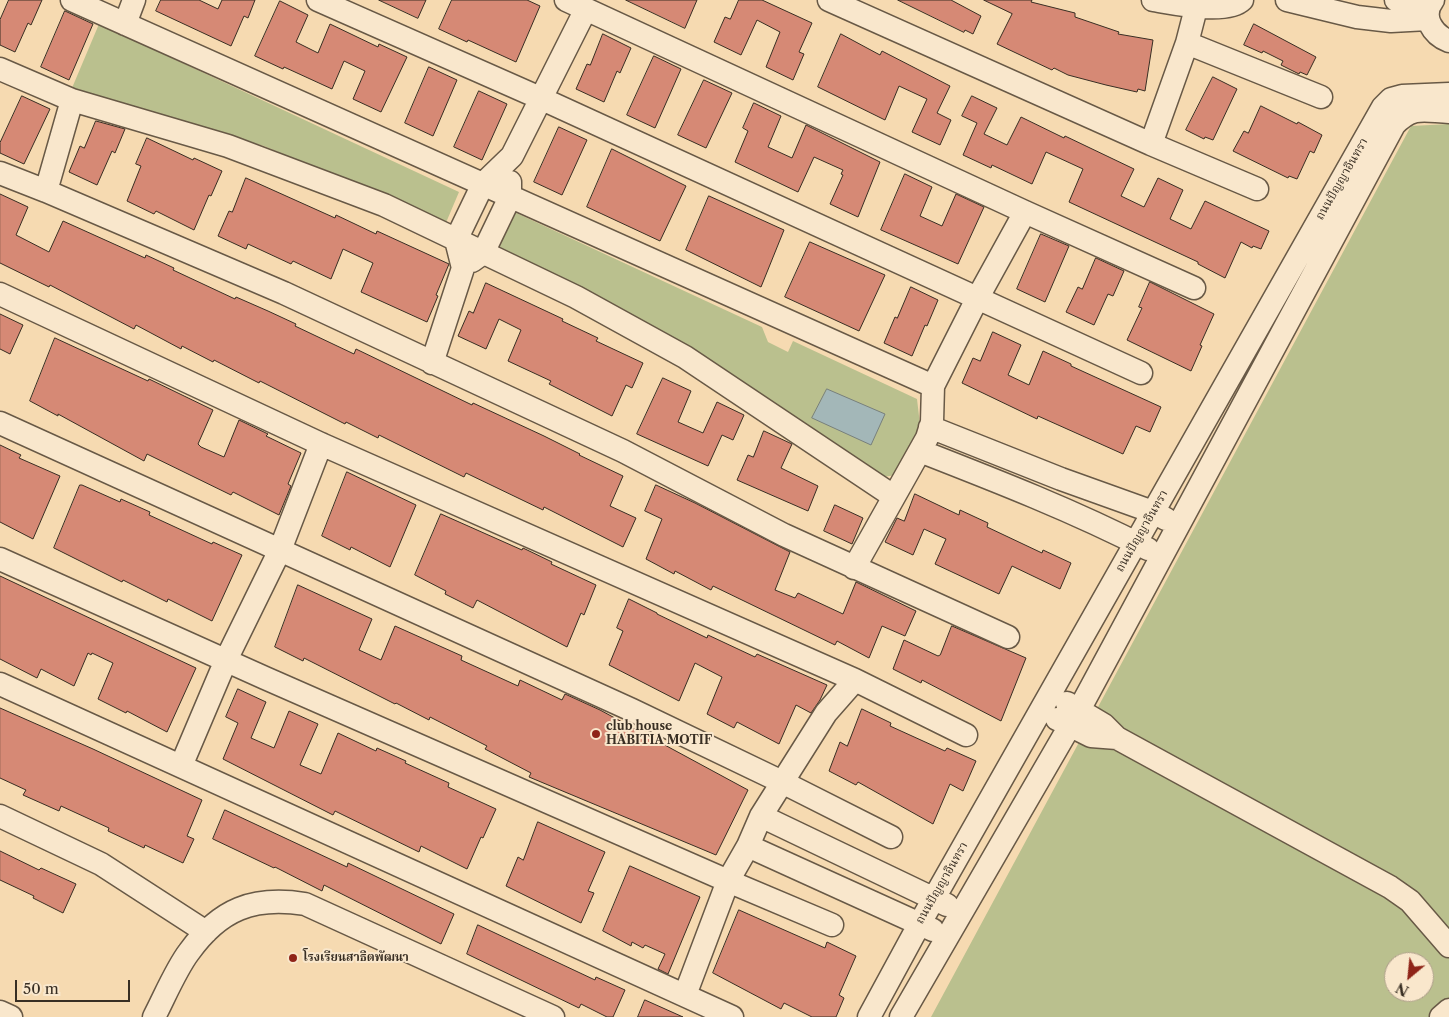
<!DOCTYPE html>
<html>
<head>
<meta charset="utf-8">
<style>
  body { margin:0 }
  #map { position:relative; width:1449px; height:1017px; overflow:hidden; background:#f6dab1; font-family:"Libre Caslon Text",serif }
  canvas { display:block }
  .north { position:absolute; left:1384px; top:952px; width:50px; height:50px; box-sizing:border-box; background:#f9e7cc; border:1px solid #ac9d88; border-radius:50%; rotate:208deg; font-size:14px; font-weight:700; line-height:20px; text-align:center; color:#382e23 }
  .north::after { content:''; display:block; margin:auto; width:18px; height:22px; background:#8f2418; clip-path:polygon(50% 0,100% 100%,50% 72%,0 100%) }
  .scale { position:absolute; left:15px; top:980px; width:115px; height:22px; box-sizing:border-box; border:2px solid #382e23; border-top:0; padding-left:6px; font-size:15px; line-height:18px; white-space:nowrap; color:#382e23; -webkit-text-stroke:4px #f9e7cc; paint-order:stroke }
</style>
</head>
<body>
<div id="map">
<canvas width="1449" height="1017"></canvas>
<div class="north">N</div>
<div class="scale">50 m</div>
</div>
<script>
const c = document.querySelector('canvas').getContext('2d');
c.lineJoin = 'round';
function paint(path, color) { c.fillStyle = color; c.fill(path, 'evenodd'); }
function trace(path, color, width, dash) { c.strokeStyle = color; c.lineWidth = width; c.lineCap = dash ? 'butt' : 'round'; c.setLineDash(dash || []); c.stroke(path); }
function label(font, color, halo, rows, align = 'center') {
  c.font = font + ' "Libre Caslon Text","Noto Serif Thai",serif'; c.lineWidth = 4; c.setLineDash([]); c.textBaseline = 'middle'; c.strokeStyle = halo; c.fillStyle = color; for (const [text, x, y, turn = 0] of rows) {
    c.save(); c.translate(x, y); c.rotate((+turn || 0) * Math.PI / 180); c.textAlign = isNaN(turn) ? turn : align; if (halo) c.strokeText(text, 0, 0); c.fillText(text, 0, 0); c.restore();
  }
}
paint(new Path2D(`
  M99 24 459 192 445 225 396 202 264 146 132 108 72 88Z
  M1449 124V1017H931L1411 126ZM1394 962H1424V992H1394Z
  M512 211 762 327 768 342 788 352 793 341 917 399 921 433 896 475 883 477 718 365 663 333 496 249Z`), '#bac08e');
const water = new Path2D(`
  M827 389 885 414 871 445 812 418Z`);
paint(water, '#a3b7b8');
trace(water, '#78807c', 1);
const building = new Path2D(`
  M9 0H42L31 25 28 23 15 52 0 45V20Z
  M161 0H199L218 9 222 0H255L248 18 244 16 231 46 156 11Z
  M379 0H426L418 18Z
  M452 0H527L540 6 516 62 468 40 467 42 439 29Z
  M626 0H697L685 28Z
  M739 0H762L812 23 799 52 804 54 793 80 766 67 780 32 757 20 741 55 714 42 725 17 730 19Z
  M898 0H951L981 16 973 34 965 30 964 32Z
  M984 0H1032L1031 2 1075 13V17L1119 32 1118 34 1153 40 1145 91 1138 89 1137 92 1106 85 1068 75 1054 68 1052 70 997 44 1012 14Z
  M280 1 308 15 296 42 318 53 330 24 378 47 379 44 407 57 381 112 353 99 365 71 344 61 332 89 284 67 283 69 255 56Z
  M65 11 93 24 69 80 41 67Z
  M1254 24 1316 57 1307 75 1300 72 1299 74 1281 65 1283 61 1263 51 1262 53 1244 45Z
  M603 34 631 48 620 73 617 71 604 102 576 89 587 64 590 65Z
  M841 34 880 55 882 51 950 86 937 113 951 120 940 145 912 132 927 99 899 86 885 120 818 87Z
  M654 56 681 69 655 128 627 115Z
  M429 67 457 80 433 136 405 123Z
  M1213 77 1237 89 1213 140 1205 137 1204 139 1186 130Z
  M704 80 732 93 706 148 678 135Z
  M479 91 507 104 482 160 454 147Z
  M22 96 50 109 24 164 0 153V143Z
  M972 96 997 108 984 134 1007 145 1021 117 1064 138 1065 136 1134 169 1121 196 1144 207 1158 178 1183 190 1170 219 1191 229 1205 201 1269 231 1261 249 1253 246 1252 248 1241 242 1225 278 1198 264V262L1069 202 1083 169 1046 152 1032 184 992 165 991 168 963 155 977 123 962 116Z
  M754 103 781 116 768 147 792 158 806 125 880 162 858 217 830 204 843 175 841 174 843 170 814 157 798 192 735 162 748 131 743 128Z
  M1261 106 1297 124 1298 122 1322 135 1314 153 1310 151 1297 179 1289 176 1288 178 1233 151 1244 131 1248 133Z
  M96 121 125 129 115 153 112 151 97 185 69 172 80 146 84 148Z
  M559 127 587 140 562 195 534 182Z
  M147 138 193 160 194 158 222 171 211 196 209 195 194 230 156 211 154 214 127 201 141 166 136 164Z
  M612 149 686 186 660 241 587 207Z
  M905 174 932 187 920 216 942 226 956 194 984 207 958 264 881 230Z
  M246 178 335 218 336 215 376 234 377 231 449 264 436 295 438 296 427 322 361 292 373 263 343 249 331 279 293 261 291 264 248 244 246 249 218 236 229 211 232 212Z
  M0 194 28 207 16 235 49 252 63 221 145 258 146 255 174 268 173 270 235 299 236 297 268 311 296 324 295 326 354 354 356 349 472 405 473 403 544 436 580 454 579 455 623 476 610 506 636 518 623 547 544 507 543 510 466 473 464 477 379 435 378 438 346 422 345 424 260 381 259 383 214 360 213 362 182 346 181 349 136 325 134 329 50 285 49 287 0 263Z
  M709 196 784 230 761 287 686 250Z
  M1041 234 1069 246 1045 302 1017 289Z
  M810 242 885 275 859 331 785 297Z
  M1096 258 1124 271 1113 296 1108 294 1094 325 1066 312 1078 287 1082 289Z
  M1150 282 1214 314 1200 345 1202 346 1191 371 1127 340 1142 308 1139 307Z
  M486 283 563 319 562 321 598 338 596 341 643 363 632 388 626 385 612 416 549 384 551 381 508 361 521 330 499 319 486 349 458 336 469 311 473 313Z
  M911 287 938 300 927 326 925 325 912 356 884 343 895 317 897 318Z
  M0 314 23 325 10 354 0 349Z
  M993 332 1021 345 1008 375 1029 385 1043 351 1071 364V366L1161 407 1150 432 1136 426 1123 454 1038 416 1037 419 962 383 973 358 980 361Z
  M55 338 148 381 149 379 213 410 198 444 201 447 224 457 239 420 268 434 266 436 301 453 288 484 291 486 279 515 233 492 231 495 147 454 144 461 58 414V416L30 401Z
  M663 378 691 391 678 422 703 433 717 402 744 415 733 440 722 435 708 466 637 434Z
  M764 431 792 444 781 468 818 486 808 511 737 480 748 455 753 457Z
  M0 445 21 455 19 458 60 476 33 539 0 522Z
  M347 472 416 505 390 567 351 547 350 550 322 536Z
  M80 485H82L120 502 121 499 150 512 149 515 212 544 213 542 242 555 212 621 168 599 167 602 123 580 122 582 54 548Z
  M656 485 695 503 790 552 775 590 795 598 798 593 843 614 856 582 916 611 905 636 882 626 869 658 837 641 835 645 713 586 711 590 675 571 674 574 646 559 662 519 645 511Z
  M915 494 959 515 960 510 988 523 987 527 1042 553 1043 550 1071 563 1060 589 1012 566 999 594 935 564 946 539 924 529 913 555 885 542 897 518 904 521Z
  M835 505 863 518 852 544 824 531Z
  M441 514 522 550 523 548 552 562 551 564 596 585 584 615 581 613 567 647 477 600 473 608 445 594 446 591 415 575Z
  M0 576 196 668 167 732 127 711 126 713 98 699 113 663 92 653 91 655 88 653 74 686 41 669 37 678 0 659Z
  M298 585 372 619 359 650 381 660 395 626 462 656 461 660 518 686 520 680 562 700 565 694 600 710 748 790 716 855 529 777 531 773 485 749 487 746 430 717 429 720 396 703 395 704 304 658 303 661 275 647Z
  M629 599 657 613V614L707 638 708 635 755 657 757 654 827 685 820 700 811 713 796 705 779 744 737 722 734 728 707 714 722 677 695 663 679 701 609 665 623 631 617 628Z
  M952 626 1026 658 1001 721 922 680 921 683 893 669 904 640 938 656 940 655Z
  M238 689 266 702 251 738 274 748 289 711 318 724 300 765 321 774 338 733 376 751 377 748 406 761 405 763 449 783 448 787 496 809 483 838 481 837 467 869 421 846 419 852 335 811 333 815 223 759 238 723 226 717Z
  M0 708 93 749 202 800 187 836 194 839 183 863 145 845 144 848 108 831 109 828 61 806 59 811 23 795 26 790 0 778Z
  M862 709 891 723 890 726 945 751 947 748 976 761 963 791 950 784 933 824 858 782 856 785 829 771 840 742 847 746Z
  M225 810 347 867 348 863 454 914 441 944 324 885 322 891 275 867 274 868 213 839Z
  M538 822 605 852 588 891 594 893 581 923 506 886 518 857 523 860Z
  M0 851 39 870 41 868 76 884 63 913 33 898 34 896 0 880Z
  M630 866 700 897 668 974 658 969 665 954 645 945 643 948 632 942 631 946 603 931Z
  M739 910 825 948 827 942 856 956 839 995 844 998 836 1017H812L784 1003 781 1009 713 973Z
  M478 925 595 980 596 977 625 990 613 1017H607L581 1004 579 1008 467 954Z
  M645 1000 683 1017H638Z`);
paint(building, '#d68975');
trace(building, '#382e23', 1);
const minor = new Path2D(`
  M72 0 933 386
  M318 0 540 98 1141 373
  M566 0 1025 212 1194 288
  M829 0 1151 144 1187 43
  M1153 0C1172 3 1227 15 1242 0
  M1287 0 1357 17 1391 21 1428 19
  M1396 0 1430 4
  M1433 0C1420 16 1433 35 1449 41
  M1196 8 1187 43 1321 97
  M125 24 134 0
  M0 69 72 100 228 146 384 205 576 297 685 357 893 496
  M1151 144 1257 189
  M0 173 46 191 284 293 623 451 784 535 1008 637
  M46 191 72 100
  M472 261 483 253 510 197V182
  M0 294 321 444 855 680 966 735
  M432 363 463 268 456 240 483 184 512 156 586 9
  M0 423 632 710 782 782 891 837
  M930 427 1061 479 1153 512 1166 519
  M920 451C997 481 1074 511 1148 549
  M0 559 265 678 728 881 832 925
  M854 568 927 438 932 422 933 386 977 299 1025 212
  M0 684 732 1017
  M1067 703 1104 725 1117 738 1390 887 1410 901 1449 946
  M1057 719 1091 736 1117 738
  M181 766 226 660 280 550 321 444
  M0 816 101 864 206 932
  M761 816 947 905
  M748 846 933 930
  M685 995 728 881 748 846 761 816 826 713 855 680
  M0 1012 11 1017
  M154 1017C164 998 176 969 189 952 220 909 253 896 305 904L553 1017
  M869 1017 920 923 1383 107 1391 99 1402 96 1449 94
  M901 1017 1079 710 1394 125C1413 105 1424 111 1449 112
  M1441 1017 1449 1010`);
trace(minor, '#685946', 25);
trace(minor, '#f9e7cc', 22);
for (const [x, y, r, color] of [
  [596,734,5,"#8f2418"],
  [293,958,5,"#8f2418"]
]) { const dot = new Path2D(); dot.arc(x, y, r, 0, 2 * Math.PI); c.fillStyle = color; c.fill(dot); trace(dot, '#f9e7cc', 2); }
label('12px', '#382e23', '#f9e7cc', [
  ["ถนนปัญญาอินทรา",1342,179,-60],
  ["ถนนปัญญาอินทรา",1142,531,-60],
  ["ถนนปัญญาอินทรา",942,883,-60]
]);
label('bold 12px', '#382e23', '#f9e7cc', [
  ["club house",606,727],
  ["HABITIA MOTIF",606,741],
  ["โรงเรียนสาธิตพัฒนา",303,958]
], 'left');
</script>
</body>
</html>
